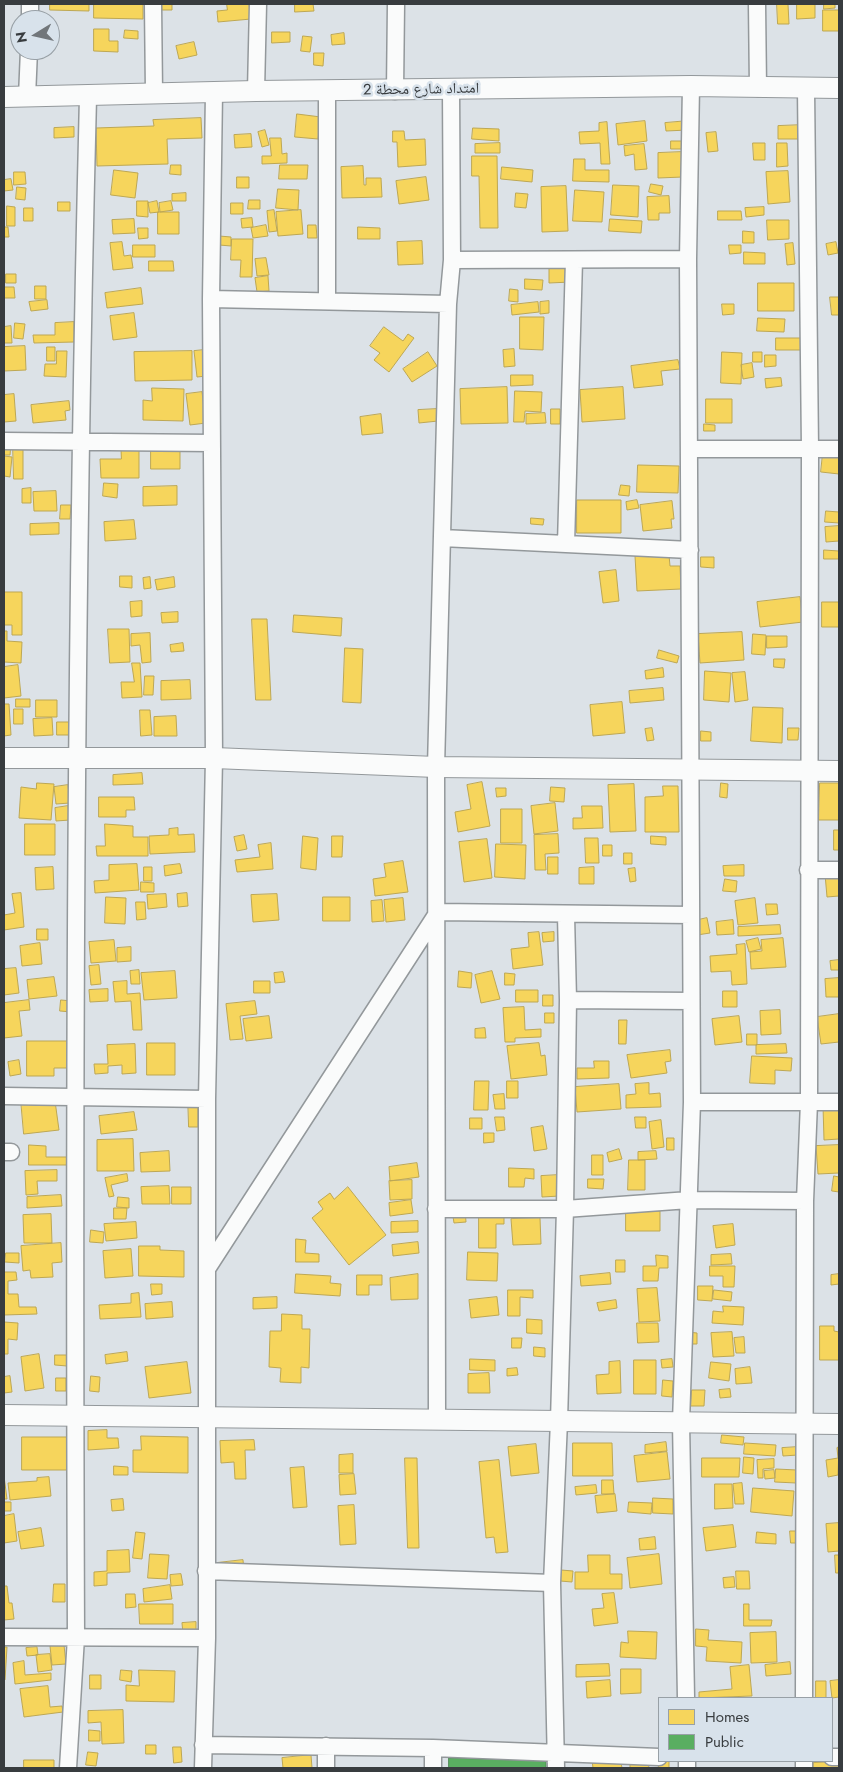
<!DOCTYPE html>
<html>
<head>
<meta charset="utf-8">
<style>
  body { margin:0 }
  #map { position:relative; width:843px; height:1772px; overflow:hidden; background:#dce2e7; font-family:Jost,sans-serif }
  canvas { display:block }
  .frame { position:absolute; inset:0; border:5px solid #383c3f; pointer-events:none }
  .legend { position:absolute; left:658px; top:1697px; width:175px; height:65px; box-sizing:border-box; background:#d8e2eb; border:1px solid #98a0a6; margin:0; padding:6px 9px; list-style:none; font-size:15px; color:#383c3f }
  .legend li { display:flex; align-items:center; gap:10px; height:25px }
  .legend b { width:25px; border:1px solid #98a0a6 }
  .north { position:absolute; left:10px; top:10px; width:50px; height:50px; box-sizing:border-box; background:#d8e2eb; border:1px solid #98a0a6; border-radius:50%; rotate:261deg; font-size:14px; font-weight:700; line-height:20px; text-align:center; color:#383c3f }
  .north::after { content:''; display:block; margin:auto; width:18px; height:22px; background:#71767a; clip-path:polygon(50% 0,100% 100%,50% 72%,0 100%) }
</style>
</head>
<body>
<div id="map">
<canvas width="843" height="1772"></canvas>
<div class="frame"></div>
<ul class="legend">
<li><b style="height:14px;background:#f6d55c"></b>Homes</li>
<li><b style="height:14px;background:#5aae61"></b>Public</li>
</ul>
<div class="north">N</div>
</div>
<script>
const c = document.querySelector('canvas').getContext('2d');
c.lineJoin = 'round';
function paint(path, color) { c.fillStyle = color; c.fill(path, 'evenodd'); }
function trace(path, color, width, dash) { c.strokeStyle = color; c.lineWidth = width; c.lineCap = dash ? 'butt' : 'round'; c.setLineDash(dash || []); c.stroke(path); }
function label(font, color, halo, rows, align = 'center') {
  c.font = font + ' Jost,"Noto Naskh Arabic",sans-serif'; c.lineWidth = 5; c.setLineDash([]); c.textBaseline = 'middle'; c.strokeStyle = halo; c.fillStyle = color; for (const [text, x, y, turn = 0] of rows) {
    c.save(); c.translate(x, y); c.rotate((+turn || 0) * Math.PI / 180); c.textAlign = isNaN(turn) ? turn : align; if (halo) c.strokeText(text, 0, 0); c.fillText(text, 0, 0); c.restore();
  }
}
const homes = new Path2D(`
  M50 4H89V11L50 10Z
  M94 4H143V19L94 18Z
  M162 4H172V10H162Z
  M227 4H249L251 19 218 22 217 11 227 10Z
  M295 4H313L314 11 295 12Z
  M777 4H788L789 24H778Z
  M797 4H815V18L797 19Z
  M824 4H835V8L824 9Z
  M823 10H839V31H823Z
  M94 29H109V41H118V52L94 51Z
  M125 30 138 31V39L124 38Z
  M272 32H290V42L272 43Z
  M344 33 345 44 332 45 331 35Z
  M303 36 312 37 310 52 301 51Z
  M194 42 197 55 179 59 176 46Z
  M314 53H324L323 66 314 65Z
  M297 114 321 117 318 139 295 137Z
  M201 118 202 138 167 139 168 164 97 166 96 128 154 126 153 120Z
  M645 121 647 141 618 145 616 124Z
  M688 121V130L666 131 665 123Z
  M607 122 610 164H601L600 143 580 144 579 132 599 131V123Z
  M803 125V139H778V126Z
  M74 127V137L54 138V128Z
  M473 128 499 129V141L472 139Z
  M265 130 269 145 262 147 258 132Z
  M393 131H404L405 140 425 139 426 165 398 167 397 142H393Z
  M716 132 718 151 708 152 706 133Z
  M251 134 252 147 235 148 234 135Z
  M270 138H281L282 154 287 153V163L262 164V156H271Z
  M671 141H684V149H671Z
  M500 143V153H475V144Z
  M753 143H765V160H754Z
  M777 143H787L788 166 777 167Z
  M644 144 647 169 635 170 634 154 625 156 624 146Z
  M682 152 683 177 658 178V153Z
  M472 156H497L498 228H480L479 176H472Z
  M574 159H585V170H609V182L573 181Z
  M171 165H181V175L170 174Z
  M280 165H308L307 179H279Z
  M363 166 364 185H366V178H381L382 197 342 198 341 167Z
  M502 167 533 170 532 182 501 179Z
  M114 170 138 173 135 198 111 195Z
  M788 171 790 202 768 204 766 172Z
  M14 172H25L26 184 14 185Z
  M237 177H249V188H237Z
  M426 177 429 200 399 204 396 181Z
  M11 179 13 190 4 191V199V180Z
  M651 184 663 186 661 195 649 192Z
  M613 185 639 186 638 217 611 215Z
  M566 186 568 231 542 232 541 187Z
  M17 187 26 188 25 200 16 199Z
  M278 189 299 190 298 210 276 208Z
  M575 190 604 192 602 222 573 221Z
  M186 193V201H172V194Z
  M516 193 528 194 526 208 515 207Z
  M669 196 670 213H659V220H648L647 197Z
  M249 200H260V209H248Z
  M137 201H148V217L137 216Z
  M157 201 159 212 150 213 148 203Z
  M171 201 173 210 160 212 159 203Z
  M58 202H70V211H58Z
  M231 203H243V214H231Z
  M7 206 15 207V226H7Z
  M764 207V215L746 217 745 208Z
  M24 208H33V221H24Z
  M274 210 277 231 269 232 267 211Z
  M301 210 303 234 278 236 276 212Z
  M718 211H741L742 220H718Z
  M158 212H179V234H158Z
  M252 218 253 227 242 228 241 219Z
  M134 219 135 233 113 234 112 220Z
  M610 219 642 221 641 233 609 231Z
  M767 220H789V239L768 240Z
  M266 225 268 236 253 238 251 228Z
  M308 225H316L317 238H308Z
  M4 227H8L9 237H4Z
  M358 227 380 228V239H358Z
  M138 228H148V238L139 239Z
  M743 231 754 232V243H743Z
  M219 236 231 237V246L219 245Z
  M232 239H253L252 277H240L241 260H231Z
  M422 241 423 264 398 265 397 242Z
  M122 242 124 256 131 255 133 268 113 270 110 243Z
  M836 242 838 253 828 255 826 244Z
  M793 243 795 264 787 265 785 244Z
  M133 245H155V257H133Z
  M729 245H741V253L730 254Z
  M744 252 765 253V264H744Z
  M266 258 269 275 257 276 255 259Z
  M149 261H173L174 271H149Z
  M571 261V282L549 283V262Z
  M6 274H16V283H6Z
  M268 276 269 291 257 292 255 278Z
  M525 279 543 280 542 290 525 289Z
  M758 283H794V311H758Z
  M35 286H46V299H35Z
  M4 287H14L15 298H4Z
  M141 288 143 304 107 308 105 293Z
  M510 289 518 290V302L509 301Z
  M830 297H839V315H832Z
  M47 300 48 309 31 311 29 302Z
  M549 301V313L540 314V302Z
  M538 302 539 312 512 315 511 305Z
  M722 304H734V314L723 315Z
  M134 313 137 337 113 340 110 316Z
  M520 317H544L543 350 520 349Z
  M758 318 785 319 784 332 757 331Z
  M74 322V342L34 343 33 335H55V323Z
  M15 323 25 324 23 339 14 338Z
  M11 326 12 343H4V327Z
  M384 327 403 341 408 334 414 338 389 372 374 360 380 353 370 346Z
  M776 338H803V350H776Z
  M25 346 26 370 4 371V347Z
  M47 347H55V361H47Z
  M514 349 515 366 504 367 503 350Z
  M204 350 207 376 197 377 194 351Z
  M57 351H67L66 377 44 376 45 364H56Z
  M192 351V380L135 381 134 352Z
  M428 352 437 366 412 382 403 369Z
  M722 352 742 353 741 384 721 383Z
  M753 352H762V362H753Z
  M765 355H776V366L765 367Z
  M678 360 680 369 661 371 663 385 634 388 631 366Z
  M752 363 754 377 743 379 741 365Z
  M511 375H533V385L511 386Z
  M781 378 782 386 766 388 765 379Z
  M507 387 508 423 461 424 460 389Z
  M623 387 625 419 582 422 580 390Z
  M152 388 184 389 183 421 143 420V400L152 401Z
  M515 391 542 392 541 412 525 411 524 422H514Z
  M202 392 206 423 190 425 186 394Z
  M14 394 16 421 4 422V395Z
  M706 399H732V423H706Z
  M69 401 70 410 65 411 66 420 33 423 31 405Z
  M437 409 438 421 419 423 418 410Z
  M551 409H560V424H551Z
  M545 413 546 423 526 424V414Z
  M381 414 383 433 362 435 360 417Z
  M704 424 715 425V431H704Z
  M121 439H139V478H101L100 459H121Z
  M4 442 11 443 10 455H4Z
  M151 444H180V469H151Z
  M824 444 839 445V474L821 472Z
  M13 445H23V479H14Z
  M4 456 12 457 10 477 4 476Z
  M638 465 679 466 678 493 637 492Z
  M104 483 118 484 117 498 103 496Z
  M621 485 630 486 629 496 619 495Z
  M177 486V505L143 506V487Z
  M31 488V503H22V489Z
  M56 491 57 511H34L33 492Z
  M577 500H621V533H577Z
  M637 500 639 508 627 510 626 502Z
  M672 501 674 519H671L672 528 643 531 640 505Z
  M61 505H71L70 519H60Z
  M826 511 839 512V523L825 522Z
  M531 518 544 519 543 525 531 524Z
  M134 520 136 539 105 541 104 522Z
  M59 523V534L30 535V524Z
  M839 526V541L826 542 825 527Z
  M824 550 839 551V559H824Z
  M669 555 670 566H680L681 589 637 591 635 556Z
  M701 557H714V568L701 567Z
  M616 570 619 601 603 603 599 572Z
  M120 576H132V588L120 587Z
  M150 577 151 588 144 589 143 578Z
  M174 577 175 587 157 590 155 580Z
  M4 592H22V635H12V625H4Z
  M800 597 803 622 760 627 757 602Z
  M142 601V616L131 617 130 602Z
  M822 602H839V627H822Z
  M178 612V622L162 623 161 613Z
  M294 615 342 618 341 636 293 632Z
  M252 619H267L271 700H256Z
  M108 629H129L130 662 110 663Z
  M4 631H7V641L22 642 21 663 4 662Z
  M742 632 744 660 700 663 698 634Z
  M150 633 151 662 142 663 140 645 131 646V634Z
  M753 634 766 635 765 655 752 654Z
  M767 636H787V647L767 648Z
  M183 643 184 651 171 652 170 645Z
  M345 648 363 649 361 703 343 702Z
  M659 650 679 656 677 663 657 658Z
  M774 659H785L784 668 774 667Z
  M132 663H140L142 697 122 698 121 682H134Z
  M18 665 21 696 4 698V667Z
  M663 668 664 677 646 679 645 671Z
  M705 671 731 673 729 702 704 700Z
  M745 672 748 700 735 702 732 673Z
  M145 676H154L153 695H144Z
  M190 680 191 699 161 700V681Z
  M663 688 664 700 630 703 629 691Z
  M16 699H30V707H16Z
  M36 700H57V717H36Z
  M622 702 625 733 593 736 590 705Z
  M4 704H9L11 735 4 736Z
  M753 707 783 708 782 743 751 741Z
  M14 709H23V724H14Z
  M140 710H150L152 735 141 736Z
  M176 716 177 736H154V717Z
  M52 718 53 735 34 736 33 719Z
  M57 722H70V735H57Z
  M652 728 654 740 647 741 645 729Z
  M788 728H799L798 740H788Z
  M701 731 711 732V741H701Z
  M142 773 143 784 113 785V775Z
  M482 782 490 826 458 832 455 812 471 809 467 785Z
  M37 783 54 784 51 820 19 818 21 787 36 789Z
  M721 783 728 784 727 798 720 797Z
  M820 783H839V820H819Z
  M634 784 636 831 610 832 608 785Z
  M68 785 70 803 56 804 54 787Z
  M663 786H678L679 832H645V797L663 796Z
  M551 787 565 788 564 802 550 801Z
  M496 788H506V796L497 797Z
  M99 797H134L135 810H126V817H99Z
  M555 803 558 831 534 834 531 806Z
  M68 806 70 820 56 821 55 808Z
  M582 806H602L603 828 573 829V818H582Z
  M501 809H522V843H501Z
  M25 824H55V855H25Z
  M105 824 133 826V837H148V856H97L96 846H105Z
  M178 828V835L194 834 195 852 150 854 149 836 169 835V829Z
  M834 830H839V850H834Z
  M558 834 559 853 545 854 546 870H535L534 835Z
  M244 835 247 849 237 851 234 837Z
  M303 836 318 838 316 870 301 868Z
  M332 836H343L342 857H332Z
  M651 836 666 837V845L651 844Z
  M585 838H598L599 863H586Z
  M487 839 492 878 464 882 459 842Z
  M271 843 273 869 237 872 235 860 260 857 258 845Z
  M496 844 526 845 525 879 495 877Z
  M603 845H612V856H603Z
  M624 853H632V864H624Z
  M548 857H558V874H548Z
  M403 861 408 892 375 896 373 879 386 877 384 864Z
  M137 864 139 890 95 893 94 881 109 880V865Z
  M180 864 182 873 165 876 164 866Z
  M744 865V876H724L723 866Z
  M53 867 54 889 36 890 35 868Z
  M144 867H152V881H144Z
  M594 867V884H579V868Z
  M635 868 636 881 630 882 628 869Z
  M839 872V896L827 897 825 874Z
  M725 879 737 881 736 892 723 891Z
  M141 882 154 883V892H141Z
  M21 893 24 927 4 930V915L15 913 12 894Z
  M187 893 188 906 178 907 177 894Z
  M166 894 167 907 148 909 147 895Z
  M277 894 279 920 253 922 251 895Z
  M106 897 126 898 125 924 105 923Z
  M323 897H350V921H323Z
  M403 898 405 920 386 922 384 900Z
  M755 898 758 923 738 925 735 901Z
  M382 900 384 921 372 922 371 901Z
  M136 902H145L146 919 137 920Z
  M766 904H777L778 914 767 915Z
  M707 918 710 933 697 935 694 921Z
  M733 920 734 934 717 935 716 922Z
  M780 925 781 934 738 936V927Z
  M37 929H48V940H37Z
  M539 932 543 965 513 969 511 949 529 947 528 933Z
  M554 932V941L543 942 542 933Z
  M758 938 761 949 749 952 746 941Z
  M783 938 786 967 751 969 750 952 762 951 761 940Z
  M114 940 116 961 91 963 89 942Z
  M40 943 42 964 22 966 20 946Z
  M745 944 747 984 732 985 731 971 711 972 710 956 737 954 736 945Z
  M131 947V961L117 962V948Z
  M839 960V970H831L830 961Z
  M99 965 101 984 91 985 89 966Z
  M16 968 19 993 4 995V969Z
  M139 970 140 984H131L130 971Z
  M175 971 177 998 144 1000 141 973Z
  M459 971 472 973 471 988 458 987Z
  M492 971 500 999 481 1003 475 975Z
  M283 972 285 982 275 983 274 973Z
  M505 973 515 974 514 985H505Z
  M54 977 57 996 29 999 27 980Z
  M839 978V997H826L825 979Z
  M127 981V994L140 993 142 1030H133L131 1001 115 1002 113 982Z
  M254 981H270V993H254Z
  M108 989V1001L90 1002 89 990Z
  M516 990H538V1002H516Z
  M723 991H737V1007H723Z
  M543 995H553V1006H543Z
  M29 1000 30 1010 19 1011 22 1036 4 1038V1003Z
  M61 1000 72 1001 71 1012 60 1011Z
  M255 1001 257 1014 240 1016 243 1039 230 1040 226 1004Z
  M524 1007 525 1030 541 1029V1037L515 1038V1042H505L503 1008Z
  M780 1010 781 1034 761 1035 760 1011Z
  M545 1013H554V1023H545Z
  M839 1014V1042L821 1044 817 1017Z
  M269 1016 272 1038 246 1041 243 1019Z
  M739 1016 742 1042 715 1045 712 1019Z
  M619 1020H627L626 1044H619Z
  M485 1028 486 1038H475V1029Z
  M747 1034H757V1045H747Z
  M27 1041H70V1068H54V1076H27Z
  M147 1043H175V1075H147Z
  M539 1043 541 1056 545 1055 547 1075 511 1079 507 1046Z
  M135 1044 136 1073 122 1074V1065L108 1066V1073L95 1074 94 1064H108L107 1045Z
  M786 1044 787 1053 756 1054V1045Z
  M670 1050 671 1061 665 1062 667 1073 631 1078 627 1055Z
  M752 1056 792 1058 791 1071 775 1070V1084L750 1083Z
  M19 1060 21 1074 10 1076 8 1062Z
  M594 1061H609V1078L577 1079V1068H594Z
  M475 1081H489L488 1110H474Z
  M507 1081H518V1098H507Z
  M649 1083V1094L660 1093 661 1107 626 1108V1095L636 1094 635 1084Z
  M619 1084 621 1109 577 1112 575 1087Z
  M504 1094 505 1109H495L493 1095Z
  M188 1096H198V1127H189Z
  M21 1100 55 1101 59 1130 24 1134Z
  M839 1105V1139L824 1140 823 1106Z
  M134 1112 137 1130 101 1134 99 1116Z
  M495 1117H504L505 1130 497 1131Z
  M635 1117H646V1128H636Z
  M470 1118H482V1129H470Z
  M661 1120 664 1147 652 1149 649 1122Z
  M543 1126 547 1149 534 1151 531 1128Z
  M484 1133H494V1142L484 1143Z
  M667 1138H674V1150H667Z
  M133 1139 134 1171H97V1140Z
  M29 1145 46 1146V1157H69V1165H29Z
  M839 1145V1173L818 1174 816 1146Z
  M619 1149 622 1159 609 1162 607 1153Z
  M169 1151 170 1171 141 1172 140 1153Z
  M656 1151 657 1159 638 1160V1152Z
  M592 1155H603V1175H592Z
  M629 1160H645V1190H628Z
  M417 1163 419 1177 390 1181 389 1167Z
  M509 1168 534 1169V1179L525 1178 524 1187H509Z
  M57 1170V1181H37L38 1194 26 1195 25 1171Z
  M127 1174 128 1181 111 1185 114 1196 109 1197 105 1178Z
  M559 1175 560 1196 542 1197 541 1176Z
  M834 1176 839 1177V1192L832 1191Z
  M588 1179H604L603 1189 588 1188Z
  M412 1180V1199L390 1200 389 1181Z
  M169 1186 170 1204H142L141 1187Z
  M172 1187H191V1204H172Z
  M348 1187 386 1235 349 1265 312 1218 323 1209 318 1202 330 1193 334 1199Z
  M61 1195 62 1206 27 1208V1197Z
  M118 1197 129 1198V1208L117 1207Z
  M411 1200 413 1213 390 1216 389 1203Z
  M114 1208H127L126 1219H114Z
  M465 1209 466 1222 454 1223 452 1210Z
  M626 1211H660V1231H626Z
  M479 1212H504V1224H496V1248H479Z
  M51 1214 52 1243H24L23 1215Z
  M540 1218 541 1244 513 1245 511 1219Z
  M418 1221V1232L391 1233V1222Z
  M136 1222 137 1238 106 1241 104 1224Z
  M733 1224 735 1245 716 1248 713 1226Z
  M91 1230 104 1232 103 1243 90 1242Z
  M296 1239 306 1240 305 1253 319 1254V1262H296Z
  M418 1242 419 1253 393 1256 392 1245Z
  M61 1243 62 1262 52 1263 53 1277 31 1278 30 1270 23 1271 21 1246Z
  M139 1246H160V1250L184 1251V1277L139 1276Z
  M131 1249 133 1276 105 1278 103 1251Z
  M468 1252 498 1253 497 1281 467 1280Z
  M6 1253H19V1263L5 1262Z
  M731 1254 732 1264 711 1265V1255Z
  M656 1255 668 1256V1268H659L658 1281H643V1266H656Z
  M616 1260H625V1272H616Z
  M710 1266H735L734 1287H723V1276H710Z
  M4 1272H16L17 1280 8 1281V1294H18L19 1307H36L37 1314 4 1315Z
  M610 1273 611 1284 581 1286 580 1276Z
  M296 1274 331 1276 330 1283 341 1284 340 1296 295 1293Z
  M418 1274V1299L391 1300 390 1278Z
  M839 1274V1284L831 1285V1275Z
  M357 1275H382V1285H369V1295H357Z
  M151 1284H162V1294L152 1295Z
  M698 1286H713L712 1301 698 1300Z
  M657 1288 660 1321 639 1322 637 1289Z
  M508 1290H533V1298L520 1297V1316H508Z
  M714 1290 732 1292 731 1301 713 1299Z
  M139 1293 141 1317 100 1319 99 1305 131 1303V1294Z
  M277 1297V1308L253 1309V1298Z
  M497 1297 499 1315 471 1318 469 1300Z
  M616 1300 617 1308 599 1311 597 1303Z
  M172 1302 173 1317 146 1319 145 1304Z
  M723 1306 744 1307 743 1325 712 1323 713 1311 723 1312Z
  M282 1314 302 1315V1329H310L309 1368 301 1367V1383L280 1382 281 1368 269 1367 270 1331H281Z
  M527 1319 542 1320V1334L527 1333Z
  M4 1322 18 1323 17 1340 8 1339V1354H4Z
  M637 1323H658L659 1342 638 1343Z
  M820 1326H834V1331L839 1332V1360H820Z
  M688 1332 697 1333V1344H688Z
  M732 1332 734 1356 713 1357 711 1333Z
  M744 1337 745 1353H736L734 1338Z
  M512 1338H522L521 1348H512Z
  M534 1347 545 1348V1357L534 1356Z
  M127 1352 128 1361 106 1364 105 1355Z
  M39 1354 44 1388 25 1391 21 1357Z
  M55 1355H67V1366L55 1365Z
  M470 1359 495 1360V1371L470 1370Z
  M672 1359 673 1367 662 1368 661 1360Z
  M634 1360H656V1394H634Z
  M620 1361 621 1393 597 1394 596 1375 609 1374V1362Z
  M187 1362 191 1393 149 1398 145 1367Z
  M711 1362 731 1364 729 1381 709 1378Z
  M750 1367 752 1383 736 1384 735 1369Z
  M517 1368 518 1375 507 1376V1369Z
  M489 1373 490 1393H468V1374Z
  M10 1376 12 1392 4 1393V1377Z
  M91 1376 100 1377 99 1392 90 1391Z
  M56 1378H66V1391H56Z
  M663 1380 673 1381 672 1397 662 1396Z
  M730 1389 731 1397 720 1398 719 1390Z
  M692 1390H705L704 1406H691Z
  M107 1430V1438H118L119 1448 88 1450V1431Z
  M722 1435 744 1437 743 1445 721 1443Z
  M141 1436 188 1437V1473L133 1472V1450H141Z
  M22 1437H67V1470H22Z
  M254 1440 255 1450H245L246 1479H235L234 1462 221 1463 220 1441Z
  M666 1442 667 1451 645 1453V1445Z
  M573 1443H612L613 1476H573Z
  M745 1443 776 1445 775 1456 744 1454Z
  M536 1444 539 1473 511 1476 508 1447Z
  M798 1447V1455L783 1456 782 1448Z
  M839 1447 838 1475 828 1477 826 1460 838 1458 837 1448Z
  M667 1452 670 1479 637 1482 634 1456Z
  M353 1454V1473H339V1455Z
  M744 1457 754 1458 753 1474 743 1473Z
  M405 1458H417L419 1548H408Z
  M702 1458H740L739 1477H702Z
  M774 1459V1468L763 1469V1478H758L757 1460Z
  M499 1460 508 1552 496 1553 494 1537 486 1538 479 1462Z
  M114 1466 128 1467V1475H114Z
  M304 1467 307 1507 293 1508 290 1468Z
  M776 1469 797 1470 796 1483 775 1482Z
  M774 1470 775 1478 765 1479 764 1471Z
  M354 1474 356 1494 340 1495 339 1475Z
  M4 1476 7 1499H4Z
  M49 1477 51 1496 10 1500 8 1483 37 1481V1478Z
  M602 1480H613L614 1494H602Z
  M742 1483 744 1504H735L733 1484Z
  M715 1484H732L733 1508 715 1509Z
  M596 1485 597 1493 576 1495 575 1487Z
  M753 1488 794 1491 792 1516 751 1512Z
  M615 1494 617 1511 597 1513 595 1496Z
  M653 1498 673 1499V1514L653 1513Z
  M123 1499 124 1510 112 1511 111 1500Z
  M4 1502H11V1511H4Z
  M629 1502 652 1503 651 1514 628 1512Z
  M354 1505 356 1544 340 1545 338 1506Z
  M14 1514 17 1541 4 1543V1516Z
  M839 1523V1551L828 1552 826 1524Z
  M733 1525 736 1547 706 1551 703 1528Z
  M41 1528 44 1546 21 1549 18 1532Z
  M790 1531H798L799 1543H791Z
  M136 1532 145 1533 142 1559 133 1558Z
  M757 1532 776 1534V1544L756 1543Z
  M655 1537 656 1549 640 1550 639 1539Z
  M129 1550 130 1572 107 1573V1585L94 1586V1572L107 1571V1551Z
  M150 1554 169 1555 167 1579 148 1578Z
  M659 1554 662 1584 630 1588 627 1558Z
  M588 1555H610V1574H622V1589H575V1572H588Z
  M835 1555H839V1573H836Z
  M243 1560 244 1570 218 1573 217 1563Z
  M561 1570 573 1571 572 1582 560 1581Z
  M736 1571H749L750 1589H737Z
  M181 1574 183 1585 171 1586 170 1575Z
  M734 1577 735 1587 724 1588 723 1578Z
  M54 1584H65V1602H53Z
  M170 1585 172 1599 144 1602 143 1589Z
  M4 1586H7L9 1603H12L14 1619 4 1620Z
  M614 1593 618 1623 594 1626 592 1609 604 1608 602 1594Z
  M126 1594H135L136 1607 126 1608Z
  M139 1604H173V1624H140Z
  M744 1604H749V1620H772L771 1626H744Z
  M196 1622V1633L183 1634 182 1623Z
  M696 1629 709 1630 708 1640 742 1642 741 1663 706 1661 707 1647 696 1646Z
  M628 1631 657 1632 656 1659 620 1657 621 1642 628 1643Z
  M776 1632 777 1662 751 1663 750 1633Z
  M64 1645 66 1664 52 1665 50 1646Z
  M4 1647H7L5 1680H4Z
  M37 1647 38 1655 27 1656 26 1648Z
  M50 1654 52 1670 38 1672 36 1655Z
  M24 1661 25 1675 51 1673V1680L15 1684 13 1663Z
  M790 1662 791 1674 766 1676 765 1665Z
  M609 1664 610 1676 576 1677V1665Z
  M749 1665 752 1696 699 1698V1692L732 1689 730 1667Z
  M621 1669H641V1693L621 1694Z
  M121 1670 132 1671 131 1682 120 1680Z
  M139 1670 175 1671 174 1702 126 1701V1685L139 1686Z
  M90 1675H101V1689H90Z
  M610 1680 611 1696 587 1698 586 1682Z
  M839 1680V1697L832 1698 830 1681Z
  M816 1681H826V1698H816Z
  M48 1686 50 1707 62 1706 63 1712 24 1717 20 1689Z
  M123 1710 124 1743 102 1744 101 1722 88 1723V1711Z
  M89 1730 100 1731V1741H89Z
  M146 1745H156V1754H146Z
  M173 1747H181L182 1762 174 1763Z
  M88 1752 98 1753 96 1766 86 1765Z
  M311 1755 312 1768H283L282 1758Z
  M620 1757 622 1768H593L592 1760Z
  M648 1759 649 1768H630V1760Z
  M24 1760H54V1768H24Z
  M658 1761H669V1768H659Z
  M839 1762V1768H813V1763Z`);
paint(homes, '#f6d55c');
trace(homes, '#bda753', 1);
const public = new Path2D(`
  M449 1758 546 1761V1768H449Z`);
paint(public, '#5aae61');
trace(public, '#508c57', 1);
const minor = new Path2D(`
  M153 4 154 93
  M757 4 758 88
  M30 20V4
  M256 91 258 4
  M395 91 396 4
  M27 97 29 50
  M452 260 688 259
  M211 299 448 304
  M327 301V91
  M4 441 212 443
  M690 449H839
  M442 538 690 550
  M566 544 574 260
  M808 870H839
  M568 1000 691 1001
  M4 1096 207 1099
  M692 1102H839
  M4 1152H11
  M436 1209H565L689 1200 805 1201
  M207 1269 438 912 691 915
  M437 1419 436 767 448 304 452 260 451 89
  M206 1571 552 1583
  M4 1637 207 1638
  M686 1698 681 1422 692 1102 688 259 691 86
  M804 1698 805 1201 809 1102 810 449 806 89
  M203 1745 433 1748 659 1757
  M832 1757H839
  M804 1761V1768
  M68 1768 76 1637C74 1123 75 610 88 97
  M203 1768 207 1638V1099L214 758 211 299 214 92
  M326 1768V1746
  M433 1768V1748
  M556 1768 552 1583 559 1421 565 1209 568 1000 566 915
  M687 1768V1761`);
const tertiary = new Path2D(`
  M4 97 256 91 691 86 839 88
  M4 758H214L436 767 839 771
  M4 1415 839 1424`);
trace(minor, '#93989b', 19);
trace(tertiary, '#93989b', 22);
trace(minor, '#fafbfb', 16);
trace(tertiary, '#fafbfb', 20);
label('15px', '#383c3f', '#d8e2eb', [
  ["امتداد شارع محطة 2",421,90,-1]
]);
</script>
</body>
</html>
